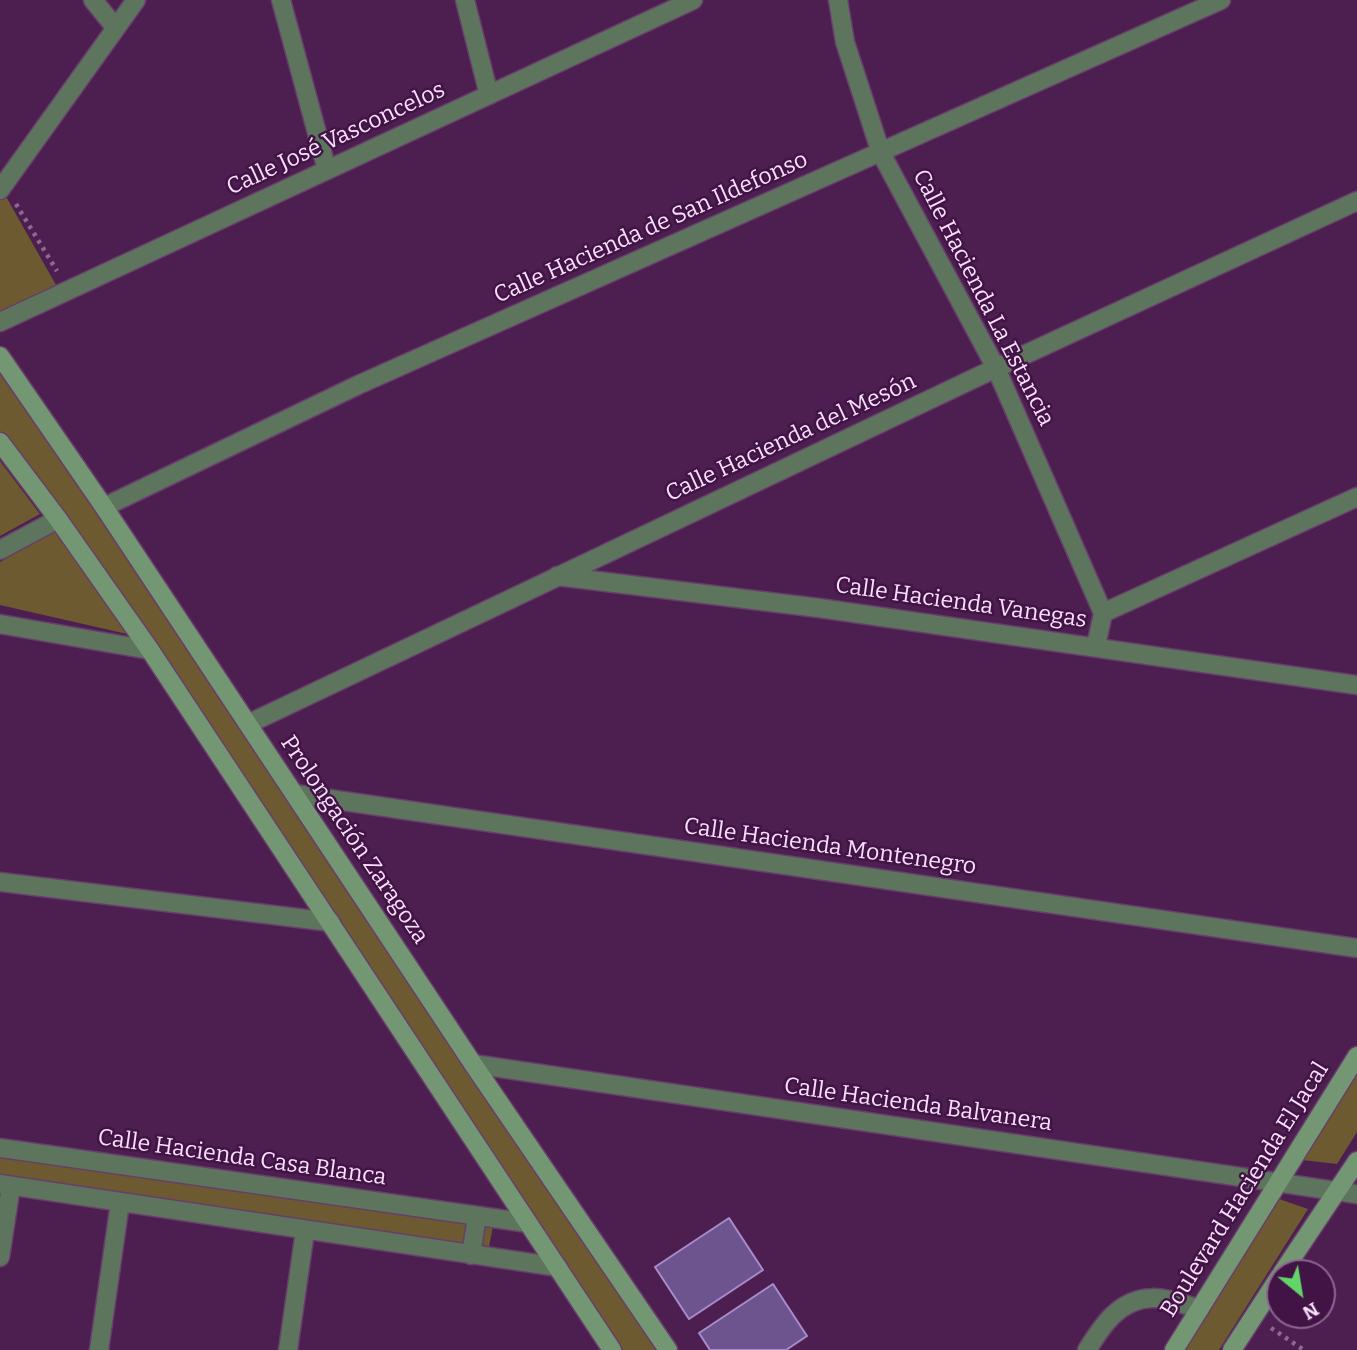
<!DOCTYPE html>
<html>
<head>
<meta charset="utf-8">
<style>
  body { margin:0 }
  #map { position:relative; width:1357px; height:1350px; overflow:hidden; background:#4c1f50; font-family:Bitter,serif }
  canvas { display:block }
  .north { position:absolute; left:1266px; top:1259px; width:70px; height:70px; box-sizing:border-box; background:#411445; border:2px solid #8b658e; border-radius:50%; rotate:150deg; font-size:19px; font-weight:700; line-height:28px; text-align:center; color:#fadffc }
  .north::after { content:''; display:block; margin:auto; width:24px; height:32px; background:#63d468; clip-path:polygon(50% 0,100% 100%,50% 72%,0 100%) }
</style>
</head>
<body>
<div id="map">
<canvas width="1357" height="1350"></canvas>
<div class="north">N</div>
</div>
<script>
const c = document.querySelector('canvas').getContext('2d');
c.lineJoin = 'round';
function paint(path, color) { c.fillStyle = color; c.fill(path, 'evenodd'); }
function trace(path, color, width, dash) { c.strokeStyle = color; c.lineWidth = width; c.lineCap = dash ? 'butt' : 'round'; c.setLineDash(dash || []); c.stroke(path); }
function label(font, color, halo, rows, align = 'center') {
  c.font = font + ' Bitter,serif'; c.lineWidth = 5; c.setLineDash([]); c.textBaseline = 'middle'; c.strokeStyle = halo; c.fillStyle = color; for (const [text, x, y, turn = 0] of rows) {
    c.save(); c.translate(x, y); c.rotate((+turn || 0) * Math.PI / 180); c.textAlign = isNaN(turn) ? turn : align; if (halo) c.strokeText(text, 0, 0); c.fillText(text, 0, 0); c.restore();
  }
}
paint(new Path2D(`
  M4 193 56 285 0 312V199Z
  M0 360 668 1350H612L0 442Z
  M0 461 40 514 0 536Z
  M55 531 127 634 0 605V562Z
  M1357 1073V1132L1337 1164 1302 1160Z
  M0 1153 494 1221 489 1247 0 1178Z
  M1279 1199 1308 1209 1219 1350H1184Z`), '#6d5a31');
const building = new Path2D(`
  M729 1218 763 1270 689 1319 655 1267Z
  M773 1284 807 1336 786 1350H710L699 1333Z`);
paint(building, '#6e548e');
trace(building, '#a88bcc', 2);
const lane = new Path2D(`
  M1087 1350C1102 1326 1119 1299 1152 1298 1166 1297 1185 1305 1200 1309`);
const street = new Path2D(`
  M93 0 115 27
  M281 0 327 170
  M465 0 489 95
  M838 0 845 42 881 153 996 368 1103 613
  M0 190 136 0
  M0 322 693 0
  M104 507 358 385 1221 0
  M0 550 58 519
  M557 576 819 608 1357 685
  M0 624 150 650
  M1096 646 1103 613 1357 497
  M248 724 996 368 1357 201
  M295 794 1357 948
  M0 882 331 922
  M473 1064 1357 1194
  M0 1148 528 1223
  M0 1184 558 1267
  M471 1255 477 1216
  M0 1257 11 1186
  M99 1350 120 1203
  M288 1350 305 1231`);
const secondary = new Path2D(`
  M0 356 104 507 473 1064 668 1350
  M0 442 58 519 150 650 612 1350
  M1282 1273 1357 1161
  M1174 1350 1357 1056
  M1232 1350 1280 1276`);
trace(lane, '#683e6c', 21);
trace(street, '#683e6c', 21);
trace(secondary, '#683e6c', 21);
trace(new Path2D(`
  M16 204 57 271
  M1271 1328 1304 1350`), '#8e6891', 4.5, [3.5, 5]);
trace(lane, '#5d745d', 18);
trace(street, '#5d745d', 18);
trace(secondary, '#739773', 18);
label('23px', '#fadffc', '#411445', [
  ["Calle José Vasconcelos",336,139,-25],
  ["Calle Hacienda de San Ildefonso",651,228,-24],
  ["Calle Hacienda La Estancia",983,298,63],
  ["Calle Hacienda del Mesón",791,438,-25],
  ["Calle Hacienda Vanegas",961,603,8],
  ["Prolongación Zaragoza",354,840,56],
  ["Calle Hacienda Montenegro",830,847,8],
  ["Calle Hacienda Balvanera",918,1105,8],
  ["Calle Hacienda Casa Blanca",242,1158,8],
  ["Boulevard Hacienda El Jacal",1245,1190,-58]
]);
</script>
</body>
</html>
